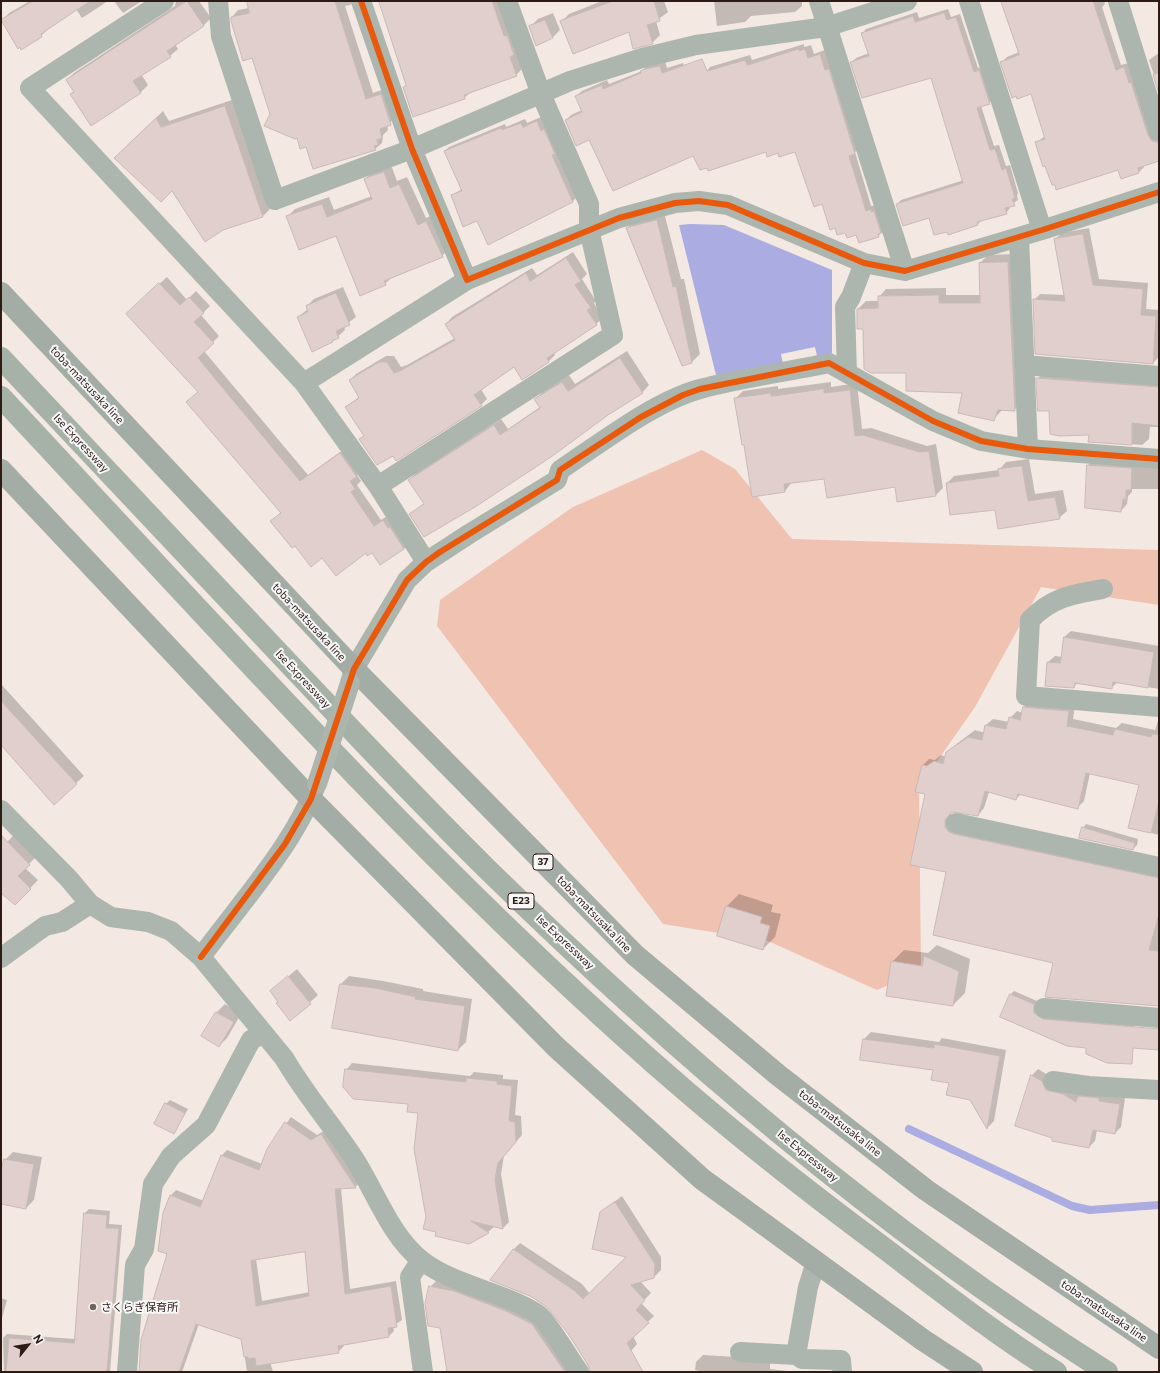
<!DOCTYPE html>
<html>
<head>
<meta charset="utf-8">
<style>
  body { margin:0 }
  #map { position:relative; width:1160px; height:1373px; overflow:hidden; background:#f4e8e3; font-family:Commissioner,sans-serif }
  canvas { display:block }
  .frame { position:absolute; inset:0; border:2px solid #2e1b15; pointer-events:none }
  .north { position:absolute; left:8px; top:1325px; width:40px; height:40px; -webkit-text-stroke:3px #f7f7f7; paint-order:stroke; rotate:60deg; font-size:11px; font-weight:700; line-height:16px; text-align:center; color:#2e1b15 }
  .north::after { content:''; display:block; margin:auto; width:14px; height:18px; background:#2e1b15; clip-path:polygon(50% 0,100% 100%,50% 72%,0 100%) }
</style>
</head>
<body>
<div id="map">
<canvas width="1160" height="1373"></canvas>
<div class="frame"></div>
<div class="north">N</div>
</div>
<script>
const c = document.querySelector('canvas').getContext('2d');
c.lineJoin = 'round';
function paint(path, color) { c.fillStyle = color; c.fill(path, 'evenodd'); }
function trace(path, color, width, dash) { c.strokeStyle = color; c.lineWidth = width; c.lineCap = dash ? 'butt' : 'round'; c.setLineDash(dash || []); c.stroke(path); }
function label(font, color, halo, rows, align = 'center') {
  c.font = font + ' Commissioner,"Noto Sans JP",sans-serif'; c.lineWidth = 4; c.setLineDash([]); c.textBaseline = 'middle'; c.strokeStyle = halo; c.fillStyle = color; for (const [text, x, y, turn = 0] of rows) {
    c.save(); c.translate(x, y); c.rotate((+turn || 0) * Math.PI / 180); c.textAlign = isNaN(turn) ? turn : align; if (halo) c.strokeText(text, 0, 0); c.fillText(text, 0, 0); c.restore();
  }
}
paint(new Path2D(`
  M702 450 735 469 792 539 1159 550V605L1041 587 975 707 919 787 921 971 877 990 768 941 663 924 437 626 440 600 573 507Z`), '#f0c2b2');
paint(new Path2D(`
  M690 224 724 225 832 270V353L817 356 815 347 781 354 783 364 716 375 679 225Z`), '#aaace2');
paint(new Path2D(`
  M30 1H108L82 18 76 9 49 28 41 36 18 47 2 21 9 13Z
  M114 1H142L123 13Z
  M176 1H199L211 18 203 26 175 44 178 49 170 56 141 74 148 85 140 93 71 94 74 91 67 80 74 73 175 6Z
  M248 1H355L350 5 345 6 373 93 387 88 397 117 387 125 388 130 383 135 382 143 375 149 307 146 271 114 252 57 232 17 238 10 249 8Z
  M374 1H500L522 69 516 75 471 92 464 98 404 88 406 85 380 2Z
  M602 1H664L668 12 656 21 660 35 652 43 629 31 561 22 569 14Z
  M714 1H802V6L795 12 751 16 745 22 717 26Z
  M1003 1H1104L1105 4 1102 7 1121 65 1132 62 1140 95 1159 156 1144 165V167L1139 172 1118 168 1055 183 1036 143 1045 136 1032 93 1002 62 1007 57 1019 52Z
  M948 9 951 17 960 14 978 68 983 66 993 99 989 103 981 106 994 146 999 145 1006 166 1010 165 1018 193 1017 195 1018 200 1010 206V208L1006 213 982 220 978 224 947 230 930 216 897 204 901 200 964 180 931 77 852 62 856 58 869 53 862 34 866 29 917 12 919 18Z
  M553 13 560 30 552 38 530 27 538 19Z
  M804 44V47L811 45 814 54 825 50 860 148 855 152 871 206 876 205 884 231 878 236 857 234 836 226 795 151H767L707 167 693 155 590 139 566 120 571 115 582 110 576 96 582 91 607 80 609 84 642 71 646 66 665 61 667 68 683 63 703 126 705 73 710 67 750 55 752 60Z
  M1159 53V90L1149 60Z
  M232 100 270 209 263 216 172 190 116 157 163 111 169 121Z
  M541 117 576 198 572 202 478 220 452 195 462 189 445 151 449 147 505 124 506 127 525 119 527 123Z
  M391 165 397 181 407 177 426 218 433 215 450 248 442 256 393 276 385 284 336 235 288 216 295 209 329 197 334 210 372 196 365 179 372 172Z
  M664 212 681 279H684L700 354 692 362 627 228 635 220Z
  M1089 228 1099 279 1148 283 1146 309 1159 310V357L1153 363 1034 300 1040 294 1065 295 1055 240 1061 233Z
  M573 252 587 274 582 279 596 301 594 303 603 318 596 324 553 352 555 355 549 361 522 378 514 365 481 389 487 399 481 405 393 455 360 439 364 435 346 407 359 397 350 380 356 374 386 356H394L401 367 407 365 455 338 446 324 452 317 532 268 537 275Z
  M1015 254 1022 402 1014 410H1002L993 420 964 392 907 372 864 328 858 309 866 301H879V297L886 289 946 288V295H981L980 263 988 255Z
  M167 277 187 300 196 291 210 306 201 315 219 336 204 351 308 475 347 447 363 469 357 475 361 481 357 485 381 520 390 514 410 542 404 549 380 563 373 552 323 556 295 545 272 521 281 512 187 402 199 391 134 307Z
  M343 287 356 317 344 326 345 330 332 342 298 317 308 309 307 306 314 299Z
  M627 351 649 385 642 393 411 514 424 503 409 480 416 473 501 419 508 429 540 407 535 400 542 392 569 375 575 384Z
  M1044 372 1159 380V427H1150L1149 439 1142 445 1089 441 1090 434 1050 410H1039L1038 378Z
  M831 382V387L857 383 862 429 871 428 927 446 936 444 943 488 936 495 896 486 825 478 792 482 785 491 753 496 736 398 743 391 778 386V389Z
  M1029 459 1035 494 1063 490 1067 511 1059 518 995 509 947 483 954 476 999 470 1006 462Z
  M1094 459 1159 464V489H1132V492L1128 496 1127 504 1121 511 1088 465Z
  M1071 631 1159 646V689L1118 682 1111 688 1078 683 1073 687 1048 662 1055 656 1062 657 1064 637Z
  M1 684 84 776 76 783 1 743Z
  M1030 701 1075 705 1073 719 1116 728 1122 723 1155 730 1159 718V835L1129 827 1140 784 1090 773 1084 801 1077 808 1021 794 1016 799 989 792 984 808 978 815 952 811 951 814 954 825 1159 870V959L1054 962 947 871 926 794 923 765 929 759 935 760 941 755 946 757 947 753 954 746 975 730 985 733 986 725 993 719 1009 722 1010 718 1017 711 1023 713 1024 707Z
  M1086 824 1138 839 1137 845 1133 849 1083 828Z
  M15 834 37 856 25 868 38 880 15 904 1 890V848Z
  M739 894 773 905 771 912 781 914 775 937 763 949 718 935 727 906Z
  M937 945 970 959 965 993 953 1005 892 962 904 950 928 953Z
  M297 969 318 995 290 1020 271 991Z
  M349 976 383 981 423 989V991L472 999 466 1042 458 1050 333 1027 341 984Z
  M1014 991 1037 1001V1009L1135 1024 1129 1059 1088 1047 1067 1045 1011 994Z
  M225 1004 241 1014 227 1038 219 1046 203 1036 217 1012Z
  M871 1032 939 1042 942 1038 1006 1050 994 1121 987 1128 970 1099 934 1069 862 1059 864 1039Z
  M352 1063 470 1076 474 1072 503 1075V1079L518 1080 515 1115 521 1116 522 1135 504 1155 501 1174 509 1222 503 1228 495 1226 488 1232 468 1243 437 1231 427 1217 419 1112 409 1103 346 1070Z
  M1038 1069 1048 1075 1104 1095 1125 1098 1121 1127 1115 1133 1097 1130 1095 1141 1089 1147 1016 1125 1032 1075Z
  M170 1100 188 1109 174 1133 166 1104Z
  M291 1117 317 1135 327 1129 361 1182 355 1187 341 1188 350 1289 396 1281 402 1320 393 1326 394 1331 389 1336 344 1344V1346L338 1352 270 1362 273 1372H247L242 1338 199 1324 182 1372H139L168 1254 164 1214 171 1195 176 1190 204 1201 222 1155 227 1150 262 1164 268 1149ZM306 1251 310 1292 262 1301 256 1259Z
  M13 1152 42 1157 34 1200 26 1208 1 1203V1172L5 1160Z
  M622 1196 661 1257V1270L654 1277 640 1281 651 1293 641 1303 654 1316 633 1336 637 1344 631 1351 563 1326 513 1250 520 1243 582 1284 590 1294 628 1257 601 1212Z
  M89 1209 110 1211 109 1224 122 1225 110 1372H4L3 1338 7 1334 75 1339 85 1213Z
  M436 1281 538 1318 575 1372H448L441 1327 430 1287Z
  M1 1298 7 1300 1 1322Z
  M703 1355 770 1359V1369L796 1372H703L695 1370 696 1362Z`), '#0003');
trace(new Path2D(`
  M909 1129 1072 1206 1090 1210 1159 1205`), '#aaace2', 8);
const building = new Path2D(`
  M33 1H90L41 34 42 37 21 50 20 47 18 49 1 20Z
  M187 1 204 26 167 51 171 57 133 81 141 93 91 126 70 94 74 92 66 80Z
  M247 1H335L366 99 381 94 391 125 380 129 382 138 377 140 378 145 374 146 376 150 313 169 306 147 300 149 297 138 295 139 264 126 270 114 252 58 243 61 231 21V17L249 13Z
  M379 1H492L504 36 507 35 514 55 510 57 517 76 464 95 465 99 413 117 403 87 406 86Z
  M613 1H654L660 21 647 25 653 44 633 49 629 32 573 54 560 21Z
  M1001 1H1093L1116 70 1124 67 1129 83 1131 82 1148 135 1152 141 1159 143V161L1138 168 1139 173 1121 179 1118 170 1056 190 1055 185H1052L1045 166 1043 167 1035 142 1045 139 1031 94 1017 99 1016 96 1012 98 1000 62 1019 55Z
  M944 13 947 20 956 17 974 72 979 70 990 104 977 108 990 150 995 149 1002 170 1006 168 1015 198 1012 199 1015 206 1005 208 1007 214 977 222 978 225 948 235 947 232 934 235 929 218 903 226 896 204 963 183 931 78 862 98 850 62 869 56 861 33 913 16 915 22Z
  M545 20 553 38 536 46 529 26Z
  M799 49V51L805 49 808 58 820 54 825 70 829 69 855 154 849 156 866 211 871 209V212L874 211 881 233 878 234 879 237 859 243 856 235 847 238 845 233 837 235 835 228 830 230 822 204 814 207 795 152 779 157 778 153 767 157 766 152 708 171 707 168 700 170 693 156 613 191 589 140 576 146 565 120 582 112 575 96 602 85 603 89 641 73 640 71 645 69 660 66 662 73 702 59 707 71 745 60 747 65Z
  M1159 73V94L1153 75Z
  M225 106 263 217 223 230 205 242 172 191 161 202 114 158 156 118 161 127Z
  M537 121 541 131 544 129 555 154 552 155 573 202 488 245 477 221 463 227 451 195 462 191 444 151 501 128 502 130 521 123 523 127Z
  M384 172 390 188 399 184 418 225 426 221 443 257 384 281 386 285 360 296 336 236 299 250 286 216 322 204 327 217 372 199 364 179Z
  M657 220 673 287 676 286 692 363 682 366 626 228Z
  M1083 234 1093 285 1143 289 1141 315 1156 316 1153 364 1035 354 1033 299 1065 301 1054 239Z
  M566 258 581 281 575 285 591 308 587 310 597 325 547 358 549 362 522 380 514 367 474 395 482 406 396 461 393 456 377 465 359 439 364 436 345 407 359 398 349 380 379 362H387L394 373 400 371 455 340 445 324 526 273 530 281Z
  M1008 262 1015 411 998 410 994 421 958 413 962 393 906 391V373H871L864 369 863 329H857V309L878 308V296L939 295V303H980L979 263Z
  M159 283 180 305 189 297 204 313 194 322 214 343 198 358 300 481 340 453 357 477 350 481 355 489 351 492 374 526 383 520 388 528 390 527 404 549 380 565 372 553 367 556 366 553 336 576 322 558 311 567 295 546 292 548 270 521 281 513 186 402 198 392 126 314Z
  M336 293 350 325 336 331 339 338 332 341 333 342 312 352 297 317 308 312 306 306Z
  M620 358 643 393 608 415 551 457 475 507 424 537 409 514 424 504 408 480 494 425 500 435 540 408 534 399 562 382 568 391Z
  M1036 378 1159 387V426L1132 423V445L1088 442 1089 435 1059 436 1050 434 1049 411H1038Z
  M824 389V393L850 390 855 436 863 435 919 452 929 451 936 496 897 502 895 487 827 498 824 479 784 484 785 492 752 497 744 445H742L734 398 771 393V396Z
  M1087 465 1132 468 1131 490H1126V499H1123L1121 512 1085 508Z
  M1022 466 1028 501 1055 497 1060 519 998 529 995 510 950 515 946 483 999 476 998 469Z
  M1064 637 1154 652 1148 688 1113 682 1112 689 1075 683 1074 688 1045 686 1047 662 1060 663Z
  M1 701 77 784 54 805 1 745Z
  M1023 707 1069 711 1067 726 1113 735 1115 729 1151 737 1152 734 1159 735V801L1151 833 1128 828 1139 785 1086 773 1078 809 1018 794 1016 800 985 791 978 816 952 812 945 820V827L949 832 954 834 1159 878V914L1149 950 1159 951V1006L1045 997 1053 963 933 935 946 872 910 865 925 794 915 792 922 765 927 766 934 761 943 764 946 752 968 737 982 740 985 725 1006 729 1009 717 1020 720Z
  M1082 827 1135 843 1133 850 1079 838Z
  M1 835 30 865 18 876 31 889 15 905 1 893Z
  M726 906 762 917 760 923 770 926 763 950 717 936Z
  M924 956 959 971 953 1006 886 996 891 961 922 966Z
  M288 976 311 1004 290 1021 276 1003 278 1002 270 991Z
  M340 984 375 988 416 997 415 999 465 1006 458 1051 332 1028Z
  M1010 994 1034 1004V1013L1043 1019 1159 1029V1050L1133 1048 1132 1064 1107 1063 1086 1054V1048L1067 1046 1000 1017Z
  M216 1012 234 1022 219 1047 201 1036Z
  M863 1039 934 1048V1044L1000 1056 987 1129 970 1100 946 1095 949 1083 931 1080 933 1070 860 1060Z
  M345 1069 466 1082V1078L497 1081V1084L512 1086 509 1121 515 1122 516 1142 498 1163 495 1180 503 1229 471 1221 489 1233 469 1244 435 1236 436 1232 423 1229 426 1217 414 1149 418 1113 407 1112 408 1104 353 1099 343 1087Z
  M1031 1075 1042 1081 1046 1090 1063 1094 1076 1102 1078 1096 1099 1098V1101L1120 1104 1115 1134 1093 1130 1089 1148 1052 1141V1138L1015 1126Z
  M165 1103 185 1113 174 1134 154 1124Z
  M285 1122 311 1140 321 1134 356 1188 335 1189 345 1294 391 1286 397 1327 388 1328 389 1337 338 1346 339 1353 256 1366 255 1358 248 1359V1357H244L241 1339 196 1324 179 1372H139L141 1340 167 1254 158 1251 163 1213 170 1195 200 1207 221 1155 259 1170 267 1149ZM305 1252 309 1296 256 1306 251 1261Z
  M4 1159 34 1164 26 1209 1 1204V1172Z
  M615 1202 655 1264 654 1278 631 1285 645 1300 636 1310 649 1323 627 1343 643 1372H590L588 1365 569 1335 547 1307 530 1296 490 1280 513 1249 575 1291 583 1299 626 1257 592 1249 600 1212Z
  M84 1213 107 1215 106 1228H119L107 1372H6L9 1338 74 1343Z
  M429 1286 454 1291 506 1311 532 1324 565 1372H447L440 1328 428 1326 425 1304Z`);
paint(building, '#e0cfcd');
trace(building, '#c9b9b7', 1);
trace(new Path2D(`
  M164 1 30 88 304 383 378 486 426 562
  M218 1 221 36 275 200 412 149 570 81 642 58 696 45 826 27 907 1
  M361 1 412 149 467 280 619 218 675 203 699 201 728 205 864 263 905 271 1042 230 1159 192
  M819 1 905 271
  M969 1 1042 230
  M1118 1 1159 132
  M1019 237 1028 449
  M1024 365 1159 376
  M847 373 845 307 851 297 864 263
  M304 383 467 280
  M378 486 613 335 589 229V204L541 94 507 1
  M1103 589C1073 594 1052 597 1030 620L1026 696 1159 707
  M350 683 354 669 407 580 426 562 469 534 557 480 560 470C601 443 653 402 700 389 740 378 787 372 829 363L933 421 981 441 1028 449 1159 459
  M1 810 69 879 90 904 111 917 148 922 171 931 201 957 284 1058C305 1094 332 1125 355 1160 376 1193 390 1235 421 1260 456 1287 503 1291 539 1315 547 1321 571 1361 579 1372
  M956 823 1159 867
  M201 957C239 905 294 845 316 785
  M1 958 45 926 62 922 90 904
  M1044 1008 1159 1018
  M1053 1081 1088 1086 1159 1090
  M421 1260 410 1277 423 1372
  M816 1262 808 1287 796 1355 802 1359 841 1360 842 1372
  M740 1352 796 1355
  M127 1372 135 1265 144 1249 153 1184 171 1156 206 1125 251 1040 263 1033`), '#adb6ae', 20);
trace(new Path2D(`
  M1 293 354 669 635 955 778 1075 926 1190 1159 1348
  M1 470 311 799 556 1047 702 1179 923 1340 972 1372`), '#a3ada5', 22);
trace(new Path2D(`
  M1 358C93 455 184 553 276 650 345 723 414 797 486 868 676 1054 881 1229 1107 1372
  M1 397C223 634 440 880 687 1092 750 1146 814 1196 880 1245 938 1289 995 1334 1056 1372`), '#a6b1a8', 22);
trace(new Path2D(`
  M317 784 350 683`), '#adb6ae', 20);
trace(new Path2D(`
  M361 1 412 149 467 280 619 218 675 203 699 201 728 205 864 263 905 271 1042 230 1159 192
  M201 957 285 844 311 799 354 669 407 580 426 562 440 552 557 480 560 470 641 417 683 395 700 389 829 363 933 421 981 441 1028 449 1159 459`), '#e8590c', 6);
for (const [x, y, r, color] of [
  [93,1307,4,"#73635d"]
]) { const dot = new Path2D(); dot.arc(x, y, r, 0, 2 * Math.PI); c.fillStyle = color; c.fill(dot); trace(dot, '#f7f7f7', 1.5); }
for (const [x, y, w] of [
  [543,862,20],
  [521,901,26]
]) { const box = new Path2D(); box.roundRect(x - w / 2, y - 8, w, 16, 3); c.fillStyle = '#f7f7f7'; c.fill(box); trace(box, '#2e1b15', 1); }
label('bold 10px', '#2e1b15', null, [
  ["37",543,862],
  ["E23",521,901]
]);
label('11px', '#2e1b15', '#f7f7f7', [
  ["toba-matsusaka line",87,385,47],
  ["Ise Expressway",81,443,47],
  ["toba-matsusaka line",309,622,47],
  ["Ise Expressway",303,679,47],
  ["toba-matsusaka line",594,914,46],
  ["Ise Expressway",565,942,43],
  ["toba-matsusaka line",840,1123,38],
  ["Ise Expressway",808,1156,39],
  ["toba-matsusaka line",1104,1311,34]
]);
label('11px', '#2e1b15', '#f7f7f7', [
  ["さくらぎ保育所",101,1307]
], 'left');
</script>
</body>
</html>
